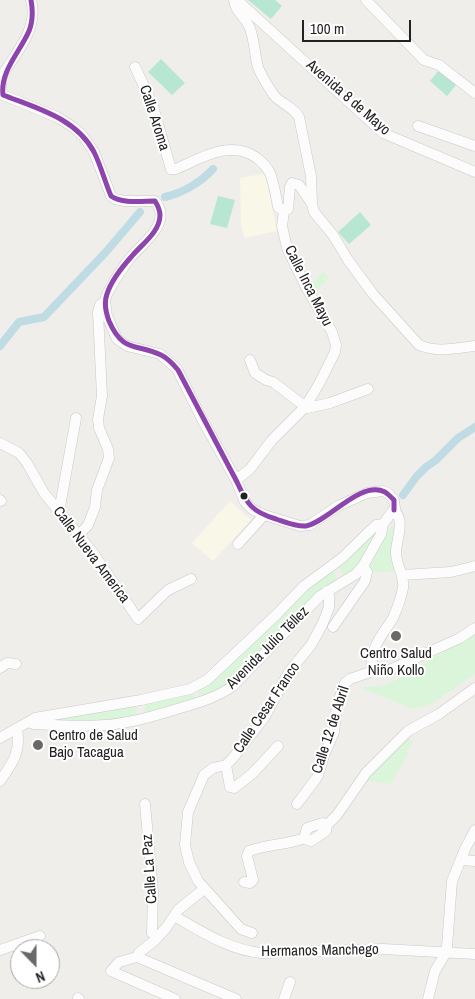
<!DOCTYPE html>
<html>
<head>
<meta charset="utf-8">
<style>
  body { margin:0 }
  #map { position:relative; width:475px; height:999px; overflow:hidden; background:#f0eeeb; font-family:"Archivo Narrow",sans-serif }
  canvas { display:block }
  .north { position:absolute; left:10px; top:939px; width:50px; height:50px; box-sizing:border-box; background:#fff; border:1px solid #a7a7a7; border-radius:50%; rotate:158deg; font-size:14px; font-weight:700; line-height:20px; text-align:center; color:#222 }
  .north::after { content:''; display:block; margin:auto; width:18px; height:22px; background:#6a6968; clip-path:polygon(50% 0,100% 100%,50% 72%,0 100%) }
  .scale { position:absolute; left:302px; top:20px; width:109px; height:22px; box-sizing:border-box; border:2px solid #222; border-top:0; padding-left:6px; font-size:15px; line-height:18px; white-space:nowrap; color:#222; -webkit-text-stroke:4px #fff; paint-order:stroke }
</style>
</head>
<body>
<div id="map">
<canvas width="475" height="999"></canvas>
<div class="north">N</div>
<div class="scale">100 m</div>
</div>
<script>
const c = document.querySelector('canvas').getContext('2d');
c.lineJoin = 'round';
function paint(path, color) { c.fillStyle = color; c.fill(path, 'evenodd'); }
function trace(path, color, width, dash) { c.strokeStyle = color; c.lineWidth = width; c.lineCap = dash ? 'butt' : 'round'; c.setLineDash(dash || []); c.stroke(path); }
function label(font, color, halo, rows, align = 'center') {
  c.font = font + ' "Archivo Narrow",sans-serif'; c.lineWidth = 4; c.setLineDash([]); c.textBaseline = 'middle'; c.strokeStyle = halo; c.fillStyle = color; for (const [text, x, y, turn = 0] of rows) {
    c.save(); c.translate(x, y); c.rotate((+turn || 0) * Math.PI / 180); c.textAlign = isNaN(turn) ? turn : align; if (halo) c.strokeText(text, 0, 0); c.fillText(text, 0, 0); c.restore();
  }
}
paint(new Path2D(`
  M262 174 266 177 277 231 244 238 241 223 240 178Z
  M230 501 251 520 213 561 192 543Z`), '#f8f7e8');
paint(new Path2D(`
  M324 270 326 275 330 276 315 293 311 285Z
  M391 526 396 527 391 560 397 571 371 573 368 570Z
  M376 530 377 532C369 547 361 573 342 575L338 564Z
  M333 568 337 578 335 581 244 671 220 691 200 698 198 690 312 582Z
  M475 632V674L432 704 413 709 358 687 381 686 399 679Z
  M193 692 195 697 194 699 146 713 144 712 146 704Z
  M136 705 137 707 135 716 117 721H41Z
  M404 734 413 742 407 751 408 755 390 784 368 781V778Z`), '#daf5da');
paint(new Path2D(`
  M248 0H275L282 6 271 19Z
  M161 59 185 83 172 95 148 72Z
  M439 70 456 85 447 96 430 81Z
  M218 196 235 200 227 228 210 224Z
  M360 212 371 225 349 244 338 232Z`), '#b7e6d2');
trace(new Path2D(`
  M165 197C183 193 201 182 213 169
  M0 346 19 322 44 317 105 253 140 212
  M403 495 417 476 426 467 436 460 458 438 475 427`), '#bfdbe3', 8);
const minor = new Path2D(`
  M234 0C235 11 244 16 249 26 255 39 254 54 258 67 261 76 268 86 273 94 280 104 293 106 299 117L311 176 312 204 314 212 333 235 348 260 373 294 419 345C438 353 456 348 475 346
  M237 0 383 133 475 172
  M366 0 424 60 439 65 475 93
  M135 67 152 103 171 169H176C201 158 231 139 257 158 262 162 267 167 270 173 274 183 276 196 278 207L284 211
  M418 126 475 146
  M250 360 255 373 266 380 273 382 307 408 330 403 368 389
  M0 443 19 453 27 463 44 493 94 554 138 619 168 590 191 579
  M236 480 250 469 272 440 305 407 319 384 335 352 336 345 332 332 306 287 287 248 282 226 284 211 288 209 290 187 292 183 299 185 312 204
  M0 500 1 501
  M394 510C405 521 397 537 396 551 395 564 405 575 403 588 401 598 397 609 393 618 386 630 373 644 372 659 371 669 378 671 387 671L460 638 475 628
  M59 512 76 418
  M78 536 88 525 95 507 97 490 109 458 108 449 99 428 98 419 102 396 98 312 100 305 105 301
  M238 544 264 515
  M402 575 451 572 475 566
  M333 627 365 581 367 572 363 566
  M0 668 7 663 16 664
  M28 722 34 724C58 725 82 727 106 725 131 723 154 716 177 709 197 703 216 698 233 686L320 596 356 574 363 566 381 534 383 524 395 508 394 500 388 493 383 491 367 493 338 506 310 525 300 526 264 515 252 509 245 502 236 480 203 421 177 369 160 354 127 346 117 339 107 316 105 301 107 294C114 281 122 268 131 257 143 243 173 222 155 201H125L115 199 111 196 106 183 94 152 83 136 73 127 57 117 3 95C0 87 0 81 3 74 16 53 39 28 31 0
  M0 738 35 718 141 700 190 689 207 680 276 615 304 586 342 558 376 525 383 524
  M226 765 230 787 234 788 252 774 278 746
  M0 781C13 763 21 752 17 728
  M145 804 153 891 152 933 159 936
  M297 804 318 776 324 755 334 732 337 705 345 683 350 679 376 670
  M323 823 327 825 326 831 311 841 306 839 305 835 307 828Z
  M327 825 337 815 366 773 408 731 439 714 475 688
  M461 860 475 861
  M244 882 250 883 253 880 247 856 249 851C268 844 287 845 305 838
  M174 916C201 931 229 950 261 953L383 949 475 954
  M252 933 241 929 198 881 189 862 185 845 188 812 204 775 213 768 226 765 233 758 264 718 289 672 311 645 323 623 329 607V596L327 591
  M0 950 40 936
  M137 957 236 999
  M137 957 119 962 111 971 175 999
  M137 957 139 953 155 940 166 928 178 910 204 889
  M78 998 79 999
  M284 999 290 982
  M428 999 435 971 445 954 447 946 452 881 465 849 475 830`);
trace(minor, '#c9c8c7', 11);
trace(minor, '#fdfcfc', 10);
trace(new Path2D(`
  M31 0C33 11 33 21 29 31 20 52 0 71 3 95 36 108 76 118 94 152 101 166 105 182 111 196 122 204 142 201 155 201 158 206 160 210 160 215 160 232 142 244 132 256 123 266 111 281 107 294 104 302 106 313 109 321 123 353 135 343 161 355 168 358 173 364 178 370L237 482C247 504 252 512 276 519 285 522 297 527 306 526 329 521 360 480 385 492 388 494 392 498 394 500V510`), '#8e44ad', 5);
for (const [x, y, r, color] of [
  [244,496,4.5,"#222"],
  [396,636,6,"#6a6968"],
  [38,745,6,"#6a6968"]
]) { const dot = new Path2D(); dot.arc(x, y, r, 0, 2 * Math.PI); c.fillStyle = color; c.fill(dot); trace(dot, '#fff', 2); }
label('15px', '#222', '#fff', [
  ["Avenida 8 de Mayo",348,98,41],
  ["Calle Aroma",154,118,72],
  ["Calle Inca Mayu",308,286,63],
  ["Calle Nueva America",91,555,53],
  ["Avenida Julio Téllez",268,648,-45],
  ["Calle Cesar Franco",267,708,-56],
  ["Calle 12 de Abril",331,730,-72],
  ["Calle La Paz",150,869,-94],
  ["Hermanos Manchego",320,951,-1]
]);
label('15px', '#222', '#fff', [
  ["Centro Salud",396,654],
  ["Niño Kollo",396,671],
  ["Centro de Salud",49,736,"left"],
  ["Bajo Tacagua",49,753,"left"]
]);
</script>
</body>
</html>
